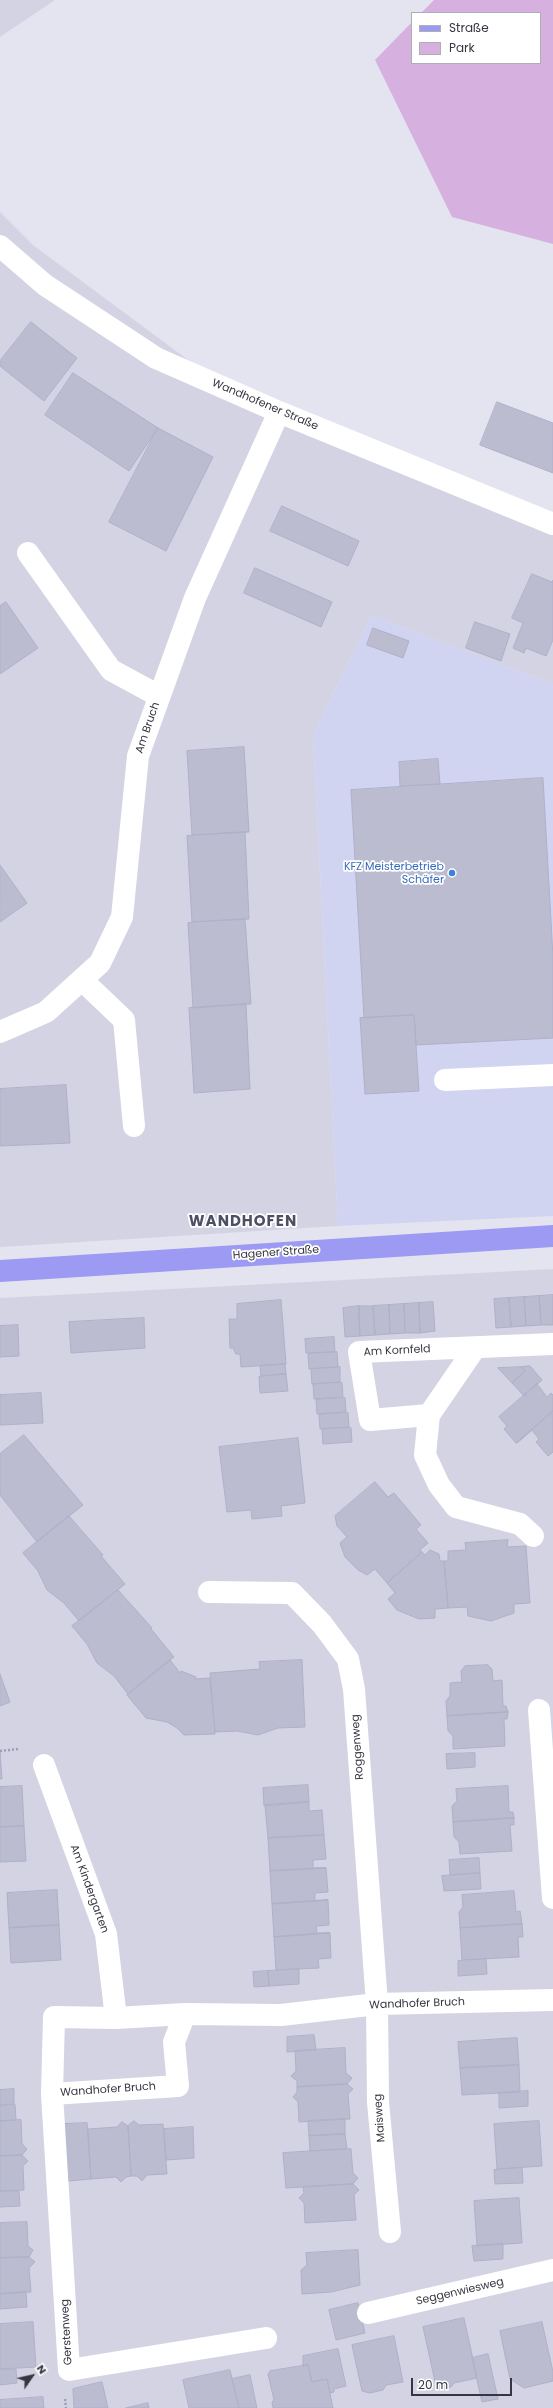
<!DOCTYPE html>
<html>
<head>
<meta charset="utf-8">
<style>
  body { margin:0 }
  #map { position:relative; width:553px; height:2408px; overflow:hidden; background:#e4e4f0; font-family:Poppins,sans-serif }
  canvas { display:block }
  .legend { position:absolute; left:411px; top:12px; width:130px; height:52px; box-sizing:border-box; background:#fff; border:1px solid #aeafb3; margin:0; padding:5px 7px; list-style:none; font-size:12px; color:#353641 }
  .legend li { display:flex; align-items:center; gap:8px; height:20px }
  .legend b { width:20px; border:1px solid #aeafb3 }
  .north { position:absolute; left:12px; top:2356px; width:40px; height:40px; -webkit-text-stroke:3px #fff; paint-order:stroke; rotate:56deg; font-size:11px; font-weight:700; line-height:16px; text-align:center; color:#353641 }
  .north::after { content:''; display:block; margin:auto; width:14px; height:18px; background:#353641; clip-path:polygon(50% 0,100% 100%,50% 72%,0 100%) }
  .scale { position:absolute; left:411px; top:2378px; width:101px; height:18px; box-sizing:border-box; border:2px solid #353641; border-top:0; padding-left:5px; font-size:12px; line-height:14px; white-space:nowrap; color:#353641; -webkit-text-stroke:3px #fff; paint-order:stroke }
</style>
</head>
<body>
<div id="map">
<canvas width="553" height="2408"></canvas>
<ul class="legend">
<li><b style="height:5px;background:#9d9af3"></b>Straße</li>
<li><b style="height:11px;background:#d6b1e0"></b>Park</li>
</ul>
<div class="north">N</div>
<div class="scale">20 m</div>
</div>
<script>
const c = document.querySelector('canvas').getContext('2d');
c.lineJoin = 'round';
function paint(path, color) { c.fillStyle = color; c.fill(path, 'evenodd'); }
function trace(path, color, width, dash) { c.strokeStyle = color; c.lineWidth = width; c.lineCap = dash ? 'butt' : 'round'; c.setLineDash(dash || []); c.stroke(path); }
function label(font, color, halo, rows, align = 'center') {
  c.font = font + ' Poppins,sans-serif'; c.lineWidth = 3.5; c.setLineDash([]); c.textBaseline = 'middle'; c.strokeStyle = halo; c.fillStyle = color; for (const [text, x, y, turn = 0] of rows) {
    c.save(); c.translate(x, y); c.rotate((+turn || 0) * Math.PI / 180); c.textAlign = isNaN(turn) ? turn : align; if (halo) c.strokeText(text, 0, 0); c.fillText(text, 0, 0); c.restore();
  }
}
paint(new Path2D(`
  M0 0H55L0 37Z
  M0 212 33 245 203 371 553 531V684L371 615 313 736 338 1226 0 1247Z
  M553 1269V2408H0V1298Z`), '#d3d3e3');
paint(new Path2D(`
  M371 615 553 684V1216L338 1226 313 736Z`), '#d1d4f0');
paint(new Path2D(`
  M434 0H553V244L452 217 375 60 412 22V63H540V13H421Z`), '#d6b1e0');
const building = new Path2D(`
  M31 322 77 358 44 401 0 366V361Z
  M73 373 158 428 129 471 45 415Z
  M497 402 553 423V473L480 445Z
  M158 428 213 457 166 551 109 522Z
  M282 506 359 541 348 566 270 531Z
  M255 568 332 602 321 627 244 593Z
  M532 574 552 582 553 580V640L546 656 526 648 524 653 513 648 523 623 512 618Z
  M6 602 38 648 0 674V606Z
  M475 622 510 634 501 661 466 648Z
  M373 628 409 641 403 658 367 645Z
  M244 747 249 832 192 835 187 751Z
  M438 759 440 784 400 786 399 762Z
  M543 778 553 957V1038L416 1045 414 1015 364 1018 351 790Z
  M245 832 249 919 192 922 187 836Z
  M0 865 27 903 0 922Z
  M245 919 251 1004 193 1008 188 923Z
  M246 1004 250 1089 194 1093 189 1008Z
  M414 1015 419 1091 365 1094 360 1018Z
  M66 1085 70 1143 0 1146V1089Z
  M553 1295V1325H541L539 1296Z
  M539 1296 541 1325 526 1326 524 1297Z
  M524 1297 526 1326 511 1327 509 1298Z
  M509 1298 511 1327 496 1328 494 1299Z
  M281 1300 286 1364 241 1367 240 1354H236L233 1348H230L229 1319H237V1304Z
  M433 1302 435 1331 420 1333 419 1303Z
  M419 1303 420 1333H405L404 1304Z
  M404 1304 405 1333 390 1334 389 1305Z
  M389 1305 390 1334 375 1335 373 1306Z
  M359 1306 360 1336 345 1337 343 1308Z
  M359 1306H373L375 1335 360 1336Z
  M144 1318 145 1348 71 1353 69 1322Z
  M18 1325 19 1356 0 1357V1326Z
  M334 1337 335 1352 306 1353 305 1339Z
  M337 1352 338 1367 309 1369 308 1354Z
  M285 1364 286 1374 261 1376 260 1366Z
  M530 1366 542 1380 524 1396 512 1383 525 1371 522 1367Z
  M340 1367V1382L312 1384 311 1369Z
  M522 1367 525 1371 512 1383 498 1368Z
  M286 1374 288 1391 260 1393 259 1377Z
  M342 1383 343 1397 314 1399 313 1384Z
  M537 1384 547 1397 551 1393 553 1395V1411L516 1443 504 1429 507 1426 499 1417Z
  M41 1393 43 1423 0 1425V1395Z
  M345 1398 346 1412 317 1414 316 1400Z
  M553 1411V1452L548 1456 536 1442 539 1439 532 1430 517 1443Z
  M348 1413 349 1427 320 1429 319 1415Z
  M351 1428 352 1442 323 1444 322 1429Z
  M24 1435 83 1505 37 1542 0 1495V1454Z
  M298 1438 305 1503 281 1506 282 1516 252 1519 251 1510 227 1512 219 1447Z
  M375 1482 388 1497 394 1493 421 1525 416 1529 428 1543 420 1550 422 1552 387 1583 375 1569 367 1575 358 1570 345 1557 340 1543 347 1537 337 1526 335 1516Z
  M69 1516 103 1555 101 1556 125 1584 79 1621 64 1603 47 1590 38 1571 23 1553Z
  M508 1540 507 1547 526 1546 530 1603 514 1604V1613L491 1621 468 1616 467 1607 448 1608 444 1561H448V1551L466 1550 465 1543Z
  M430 1550 439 1554 440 1561H444L448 1608 435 1609V1618L419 1619 397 1610 388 1599 395 1593 387 1583 422 1552 425 1555Z
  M118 1590 152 1628 151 1629 174 1657 128 1694 114 1676 97 1663 87 1644 72 1626Z
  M170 1660 180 1673 181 1671 196 1677 195 1679 210 1678 215 1734 184 1735 177 1728 167 1722 146 1718 127 1695Z
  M302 1660 305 1727 278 1728 258 1735 237 1731 215 1732 210 1673 260 1669 259 1662Z
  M488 1665 492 1669 493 1681 502 1680 503 1706H506L508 1712 447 1716 446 1701 450 1696V1683L462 1682 461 1671 465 1666Z
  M0 1674 10 1702 0 1706Z
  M508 1712 507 1719H504L505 1746 453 1749V1736L448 1731 447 1716Z
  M0 1752 2 1779H0Z
  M475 1753V1767L447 1769 446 1754Z
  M308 1785 309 1802 264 1806 263 1788Z
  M22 1786 24 1826 0 1827V1787Z
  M508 1786 509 1812H513L514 1818 453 1822 452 1806 457 1801 456 1789Z
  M309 1802V1811L322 1810 324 1835 268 1838 265 1805Z
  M514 1818V1825H510L512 1851 460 1854 459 1842 454 1837 453 1822Z
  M24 1826 26 1861 0 1862V1827Z
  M324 1835 326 1859 313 1860V1868H326L270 1871 268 1838Z
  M479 1858 480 1873 450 1875 449 1860Z
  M326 1868 328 1892 315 1893V1901L328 1900 272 1904 270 1871Z
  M480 1873 481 1889 444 1891 442 1876Z
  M57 1890 59 1925 9 1928 7 1893Z
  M514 1891 516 1912 520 1911 522 1924 460 1928 459 1912 463 1907 462 1895Z
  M328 1900 329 1925 316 1926 317 1933H330L274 1937 272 1904Z
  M522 1924 523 1937H518L519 1957 462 1960 460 1928Z
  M59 1925 61 1960 11 1963 9 1928Z
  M330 1933 331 1958 318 1959 319 1968 276 1970 274 1937Z
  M486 1959 487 1974 458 1976V1961Z
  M299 1969V1984L269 1986 268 1971Z
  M268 1971 269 1986 254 1987 253 1972Z
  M314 2035 316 2050 287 2052V2037Z
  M517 2038 519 2065 460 2068 458 2042Z
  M345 2048 346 2073 352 2078 347 2084 297 2087V2081L291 2076 296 2071 295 2051Z
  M519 2065 520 2092 462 2095 460 2068Z
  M347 2084 353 2089 348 2094 350 2119 299 2122 298 2102 293 2097 297 2092V2087Z
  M14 2089V2104L0 2105V2090Z
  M528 2091V2106L499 2108V2093Z
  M15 2105 16 2120 0 2121V2106Z
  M345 2119V2134L309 2136 308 2121Z
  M21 2120 22 2144 27 2149 22 2155 0 2156V2121Z
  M134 2121 139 2125 163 2124 167 2174 147 2175 142 2181 137 2176H131L128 2126Z
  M539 2121 542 2166 497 2169 494 2124Z
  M122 2122 128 2126 131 2176 126 2177 121 2182 116 2177 91 2179 88 2129 117 2127Z
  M87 2123 91 2179 68 2181 64 2124Z
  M193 2127 194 2158 166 2160 164 2129Z
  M345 2134 347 2149 310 2151 309 2136Z
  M351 2149 353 2173 358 2178 353 2184 286 2188 283 2153Z
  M22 2155 28 2161 23 2166 24 2190 0 2191V2156Z
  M522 2168 523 2183 495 2184 494 2170Z
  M353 2184 359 2190 354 2195 356 2220 305 2223 304 2203 299 2198 304 2193 303 2187Z
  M0 2191H19L20 2206 0 2207Z
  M519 2198 522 2243 477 2246 474 2201Z
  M27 2222 28 2246 33 2250 29 2257 0 2258V2223Z
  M503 2244V2259L474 2261 472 2246Z
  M358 2250 360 2285 331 2292 302 2294 301 2270 307 2265 306 2253Z
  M29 2257 35 2262 29 2268 31 2292 0 2294V2258Z
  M26 2292 27 2307 0 2309V2294Z
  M358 2303 365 2333 336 2340 329 2310Z
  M464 2318 477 2378 454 2383 451 2387 442 2390 436 2386 423 2327Z
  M33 2322 36 2367 0 2369V2324Z
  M542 2322 553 2372V2381L524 2388 510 2379 500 2331Z
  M394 2336 403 2382 386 2385 383 2390 370 2393 362 2391 352 2345Z
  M338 2349 346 2386 334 2389V2392L330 2393 327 2379 312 2382 308 2365 303 2367V2356Z
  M488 2354 498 2399 482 2402 472 2358Z
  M308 2365 312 2382 327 2379 333 2408H273L272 2402 274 2400 268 2374 270 2371Z
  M0 2369H16L17 2383 0 2385Z
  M230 2370 239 2408H189L183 2380Z
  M250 2375 257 2408H239L232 2379Z
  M102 2382 108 2408H74L73 2389Z
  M43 2397 44 2408H0V2400Z
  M148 2403 149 2408H126Z`);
paint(building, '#bbbcd0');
trace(building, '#afb1ca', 1);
trace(new Path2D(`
  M0 1751 19 1749
  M65 2399 66 2408`), '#9b9cba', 2.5, [2, 2]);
trace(new Path2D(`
  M0 246 45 285 156 358 279 412 553 524
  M28 553 111 670 159 696
  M82 980 124 1020 134 1126
  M0 1032 46 1012 100 963 122 917 138 756 195 598 279 412
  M445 1080 553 1075
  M475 1348 429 1415 370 1420 359 1352 553 1344
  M429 1415 425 1455 439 1485 456 1507 520 1524 533 1536
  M209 1592 292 1593 322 1624 348 1659 354 1689 377 2004 378 2102 390 2232
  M539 1710 553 1898
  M44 1765 106 1934 116 2018
  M185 2014 174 2042 178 2086 52 2094 54 2017 116 2018 185 2014 281 2015 377 2004 553 2000
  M52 2094 69 2370 266 2338
  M368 2313 553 2270`), '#fff', 22);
trace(new Path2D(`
  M0 1271 553 1236`), '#9d9af3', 22);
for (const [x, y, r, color] of [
  [452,873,4,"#3f7fe0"]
]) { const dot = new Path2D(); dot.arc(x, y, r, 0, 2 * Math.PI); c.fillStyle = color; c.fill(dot); trace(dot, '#fff', 1.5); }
label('11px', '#353641', '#fff', [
  ["Wandhofener Straße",265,405,23],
  ["Am Bruch",148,728,-71],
  ["Hagener Straße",276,1253,-4],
  ["Am Kornfeld",397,1351,-3],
  ["Roggenweg",358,1747,-94],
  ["Am Kindergarten",89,1889,70],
  ["Wandhofer Bruch",417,2004,-2],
  ["Wandhofer Bruch",108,2090,-4],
  ["Maisweg",380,2118,-94],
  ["Seggenwiesweg",460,2292,-13],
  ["Gerstenweg",67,2332,-93]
]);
label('11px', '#366cbe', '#fff', [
  ["KFZ Meisterbetrieb",444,867],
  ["Schäfer",444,880]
], 'right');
c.letterSpacing = '1px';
label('bold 15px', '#4d4f63', '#fff', [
  ["WANDHOFEN",243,1222]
]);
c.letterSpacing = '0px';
</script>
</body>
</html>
